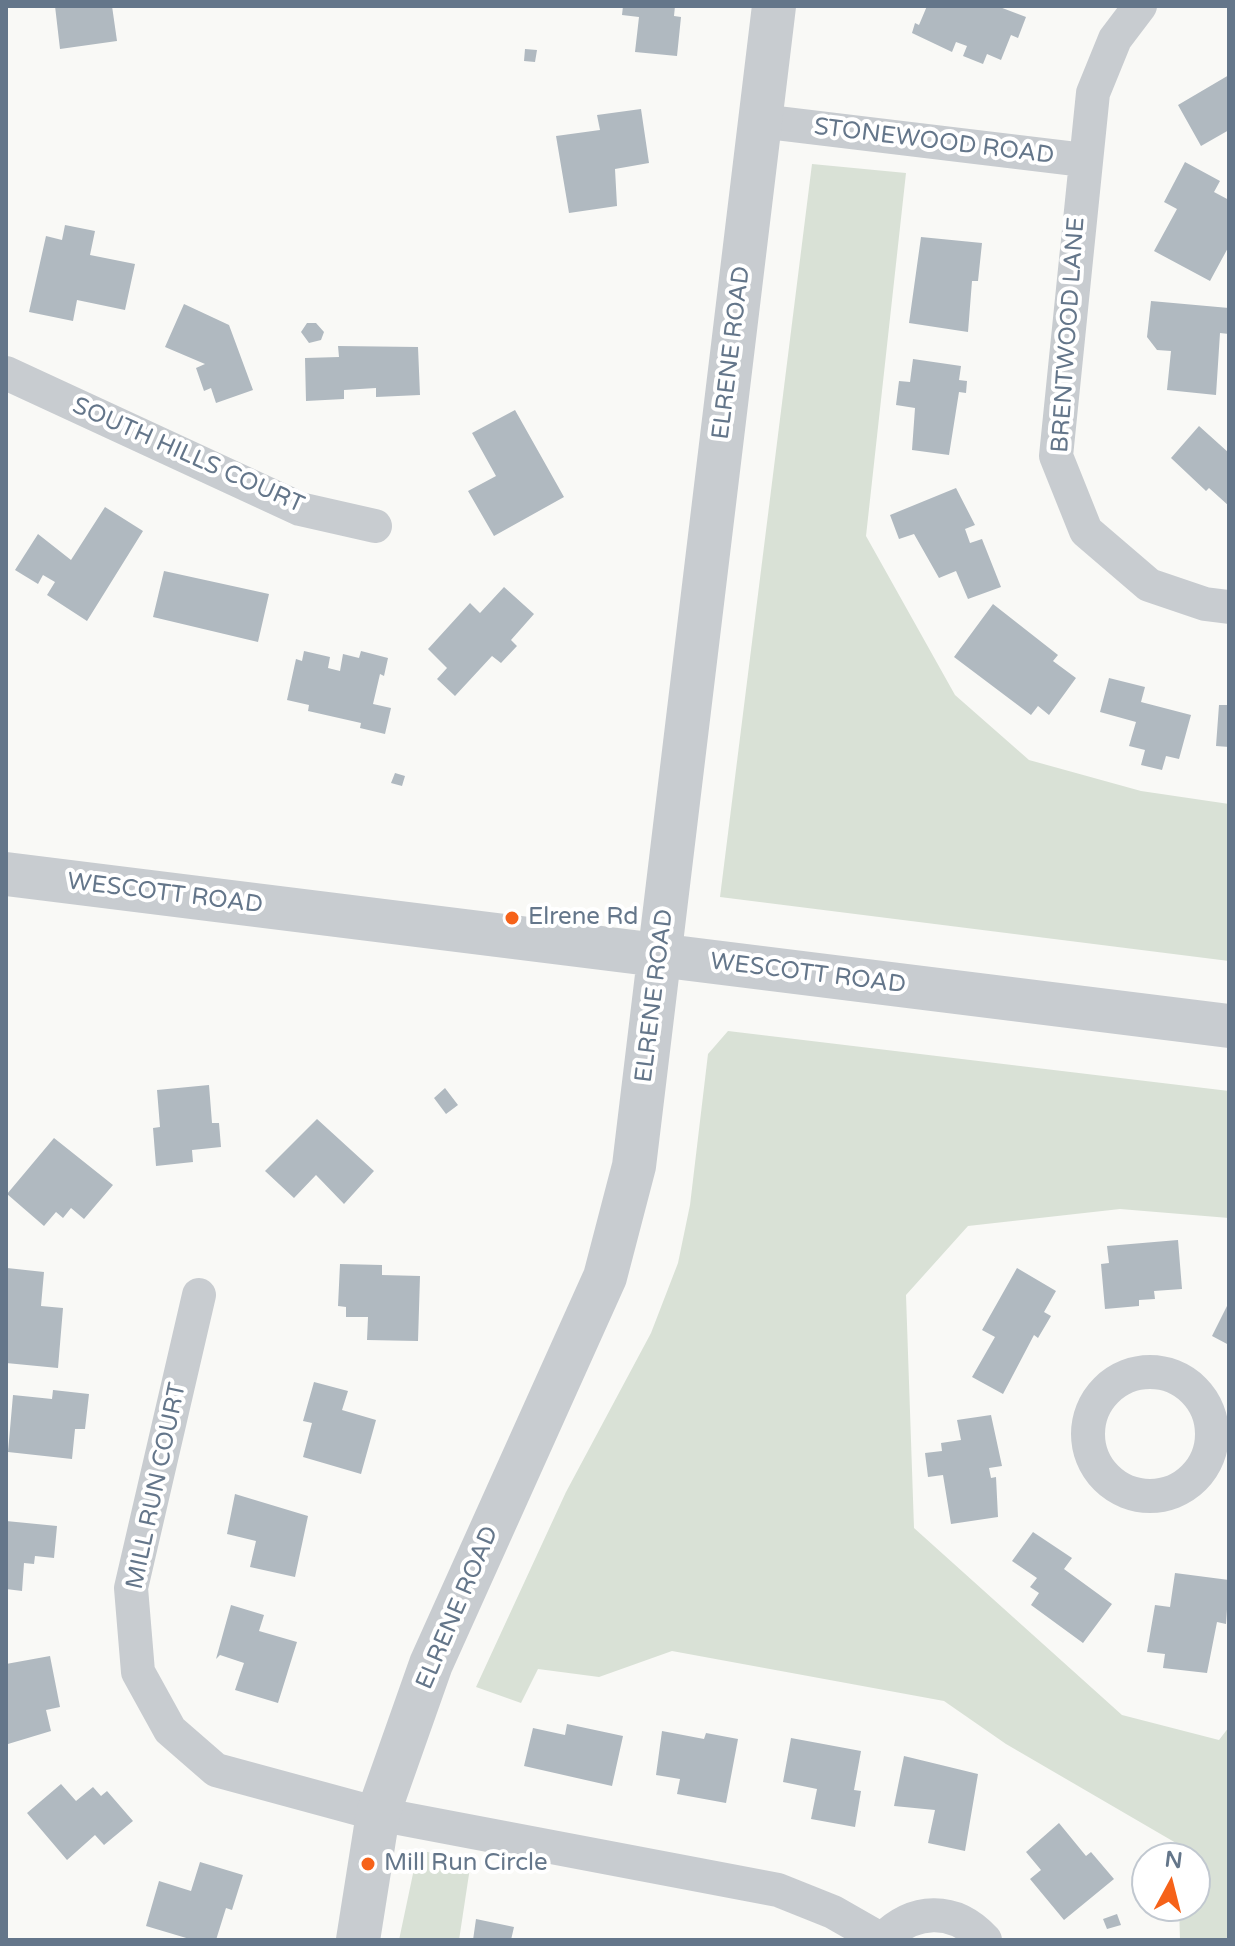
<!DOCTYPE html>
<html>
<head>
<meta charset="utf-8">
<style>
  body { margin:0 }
  #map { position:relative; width:1235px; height:1946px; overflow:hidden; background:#f9f9f6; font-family:"Varela Round",sans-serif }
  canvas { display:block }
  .frame { position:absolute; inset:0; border:8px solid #64768a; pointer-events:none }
  .north { position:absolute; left:1131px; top:1842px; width:80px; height:80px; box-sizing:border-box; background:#fff; border:2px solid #c1c8d0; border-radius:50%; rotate:7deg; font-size:22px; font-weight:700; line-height:32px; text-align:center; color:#64768a }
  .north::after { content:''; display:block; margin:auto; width:28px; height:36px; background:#f66219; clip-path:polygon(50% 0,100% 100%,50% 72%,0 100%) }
</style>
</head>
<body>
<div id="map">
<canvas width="1235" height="1946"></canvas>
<div class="frame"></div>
<div class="north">N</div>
</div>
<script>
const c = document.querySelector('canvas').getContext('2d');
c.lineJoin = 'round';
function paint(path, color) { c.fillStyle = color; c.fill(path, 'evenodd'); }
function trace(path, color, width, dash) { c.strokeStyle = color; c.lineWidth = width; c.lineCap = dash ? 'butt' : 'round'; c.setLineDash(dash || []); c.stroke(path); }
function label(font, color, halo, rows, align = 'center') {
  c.font = font + ' "Varela Round",sans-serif'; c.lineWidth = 8; c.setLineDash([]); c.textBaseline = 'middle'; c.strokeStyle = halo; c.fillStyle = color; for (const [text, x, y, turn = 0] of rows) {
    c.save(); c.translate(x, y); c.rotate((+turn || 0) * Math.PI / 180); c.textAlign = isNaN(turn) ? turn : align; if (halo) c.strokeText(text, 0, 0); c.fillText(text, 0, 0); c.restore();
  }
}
paint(new Path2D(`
  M812 164 906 173 866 536 955 695 1029 760 1141 791 1229 804V961L720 897Z
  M728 1031 1229 1091V1218L1120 1209 968 1226 906 1295 914 1528 1122 1715 1219 1740 1229 1727V1940H1180L1179 1906H1195V1858H1177L1176 1843 1006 1744 944 1701 672 1651 599 1677 538 1669 521 1703 476 1687 566 1492 651 1333 678 1263 690 1205 708 1054Z
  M418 1850 471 1861 459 1940H399Z`), '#d9e1d6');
paint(new Path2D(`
  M55 6H112L117 41 60 49Z
  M623 6H675L674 16 681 17 677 56 635 52 639 17 622 15Z
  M927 6H997L1026 17 1018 38 1011 35 1001 60 987 54 983 64 963 56 967 46 956 42 952 52 912 33 915 23 919 25Z
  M525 49 537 50 535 62 524 61Z
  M1229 75V130L1201 146 1178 105Z
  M641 109 649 163 615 169 617 206 569 213 556 136 600 130 597 115Z
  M1185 162 1220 181 1214 192 1229 200V246L1210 281 1154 251 1177 209 1164 202Z
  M65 225 95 231 90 255 135 264 125 310 77 300 73 321 29 312 46 236 62 240Z
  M921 237 982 243 978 281H972L968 332 909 323Z
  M1151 301 1229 308V334L1220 333 1216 395 1167 390 1171 351 1157 350 1147 337Z
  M184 304 229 325 253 390 216 403 211 388 204 391 196 368 205 364 165 347Z
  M307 323H316L324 332 321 340 309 343 301 332Z
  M338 346 418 347 420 395 376 397V388L344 390V399L306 401 305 358 339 357Z
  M913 359 961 366 959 380 967 381 966 393 959 392 949 455 912 450 915 408 896 405 899 381 910 382Z
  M515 410 564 497 494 536 468 491 496 476 472 433Z
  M1199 426 1229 453V506L1209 488 1206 491 1171 458Z
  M956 488 975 525 965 529 970 543 982 539 1001 587 968 599 956 571 939 578 914 534 899 539 890 515Z
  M105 507 143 531 87 621 47 595 55 582 43 575 38 584 15 570 38 534 71 560Z
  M164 571 269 594 258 642 153 617Z
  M504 587 534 614 511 640 517 646 501 663 492 656 455 696 437 679 447 668 428 649 470 603 480 613Z
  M993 604 1058 655 1053 661 1076 678 1049 715 1038 706 1031 715 954 657Z
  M304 651 330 657 328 668 340 671 343 654 359 658 361 651 388 658 384 676 380 674 373 704 391 708 385 734 360 728 361 723 308 711 309 705 287 700 296 659 302 661Z
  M1109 678 1145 687 1141 702 1191 715 1179 759 1166 756 1162 770 1141 765 1145 750 1129 746 1136 722 1100 712Z
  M1219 705H1229V747L1216 746Z
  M395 773 405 776 402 786 391 783Z
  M209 1085 212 1123H219L221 1147 192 1150 193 1162 156 1166 153 1128 160 1127 157 1090Z
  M445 1088 458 1105 446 1114 434 1098Z
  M317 1119 374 1171 344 1204 316 1175 294 1198 265 1171Z
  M54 1138 113 1185 84 1219 71 1208 63 1218 56 1212 44 1226 7 1194Z
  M1178 1240 1182 1289 1154 1291 1155 1299 1139 1300V1306L1105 1309 1101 1264 1109 1263 1107 1246Z
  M340 1264 382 1265V1275L420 1276 418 1341 367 1340 368 1317H346V1307L338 1306Z
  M7 1268 44 1272 41 1306 63 1308 58 1368 6 1363Z
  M1017 1268 1056 1291 1044 1312 1051 1316 1038 1338 1034 1335 1003 1394 972 1377 995 1337 982 1330Z
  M1229 1302V1345L1212 1336Z
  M314 1382 348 1391 342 1410 376 1420 361 1474 303 1457 312 1423 303 1421Z
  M53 1390 89 1394 85 1429H75L72 1459 8 1452 13 1395 52 1399Z
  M991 1415 1002 1466 989 1468 991 1478 996 1477 998 1517 951 1524 943 1475 928 1477 925 1453 942 1451 941 1443 961 1440 957 1420Z
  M235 1494 308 1516 295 1577 250 1567 256 1541 227 1534Z
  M6 1521 57 1526 54 1558 35 1556 34 1564 24 1563 22 1591 6 1589Z
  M1033 1532 1072 1558 1064 1569 1112 1604 1083 1643 1031 1605 1039 1593 1030 1587 1037 1578 1012 1561Z
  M1175 1573 1229 1580 1226 1624 1217 1622 1207 1673 1163 1668 1165 1654 1147 1652 1155 1605 1170 1607Z
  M231 1605 264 1615 259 1631 297 1642 278 1703 235 1690 244 1663 220 1655 216 1659Z
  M50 1656 60 1707 46 1710 51 1731 8 1744 6 1664Z
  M567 1724 623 1736 612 1786 524 1766 533 1728 565 1735Z
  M662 1731 704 1739 706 1733 738 1739 726 1803 677 1794 680 1779 656 1775Z
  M791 1738 861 1751 854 1790 861 1791 855 1827 811 1819 817 1789 783 1782Z
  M904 1756 978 1774 965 1851 928 1843 935 1810 894 1806Z
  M61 1784 76 1801 93 1787 101 1796 107 1791 133 1821 104 1845 95 1835 67 1860 27 1813Z
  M1059 1823 1086 1856 1091 1852 1114 1879 1064 1920 1030 1879 1041 1870 1026 1852Z
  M200 1862 243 1875 232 1910 226 1908 216 1940H193L146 1926 159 1881 191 1891Z
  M1117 1914 1121 1925 1107 1929 1103 1919Z
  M476 1919 514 1927 511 1940H473Z`), '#b0b9c0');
trace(new Path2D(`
  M1140 6 1115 39 1093 93 1056 456 1086 531 1149 585 1205 604 1229 607
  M760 121 1084 160
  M6 373 300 509 375 526
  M199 1295 131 1588 138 1672 170 1730 216 1770 378 1814 778 1890 833 1912 882 1940C913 1908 954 1906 985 1940
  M1088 1434a62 62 0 1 1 124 0a62 62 0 1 1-124 0Z`), '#c8ccd0', 34);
trace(new Path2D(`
  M6 874 1229 1026
  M358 1940 378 1814 431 1664 605 1277 634 1166 774 6`), '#c8ccd0', 44);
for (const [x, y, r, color] of [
  [512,918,8,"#f66219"],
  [368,1864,8,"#f66219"]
]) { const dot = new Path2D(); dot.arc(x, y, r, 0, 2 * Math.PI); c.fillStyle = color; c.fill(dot); trace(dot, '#fff', 3); }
label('24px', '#64768a', '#fff', [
  ["STONEWOOD ROAD",934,142,7],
  ["BRENTWOOD LANE",1069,335,-86],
  ["ELRENE ROAD",732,353,-83],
  ["SOUTH HILLS COURT",188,456,24],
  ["WESCOTT ROAD",165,894,7],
  ["WESCOTT ROAD",808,974,7],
  ["ELRENE ROAD",655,996,-83],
  ["MILL RUN COURT",157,1486,-78],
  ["ELRENE ROAD",458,1608,-67]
]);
label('24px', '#64768a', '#fff', [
  ["Elrene Rd",528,918],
  ["Mill Run Circle",384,1864]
], 'left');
</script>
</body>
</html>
